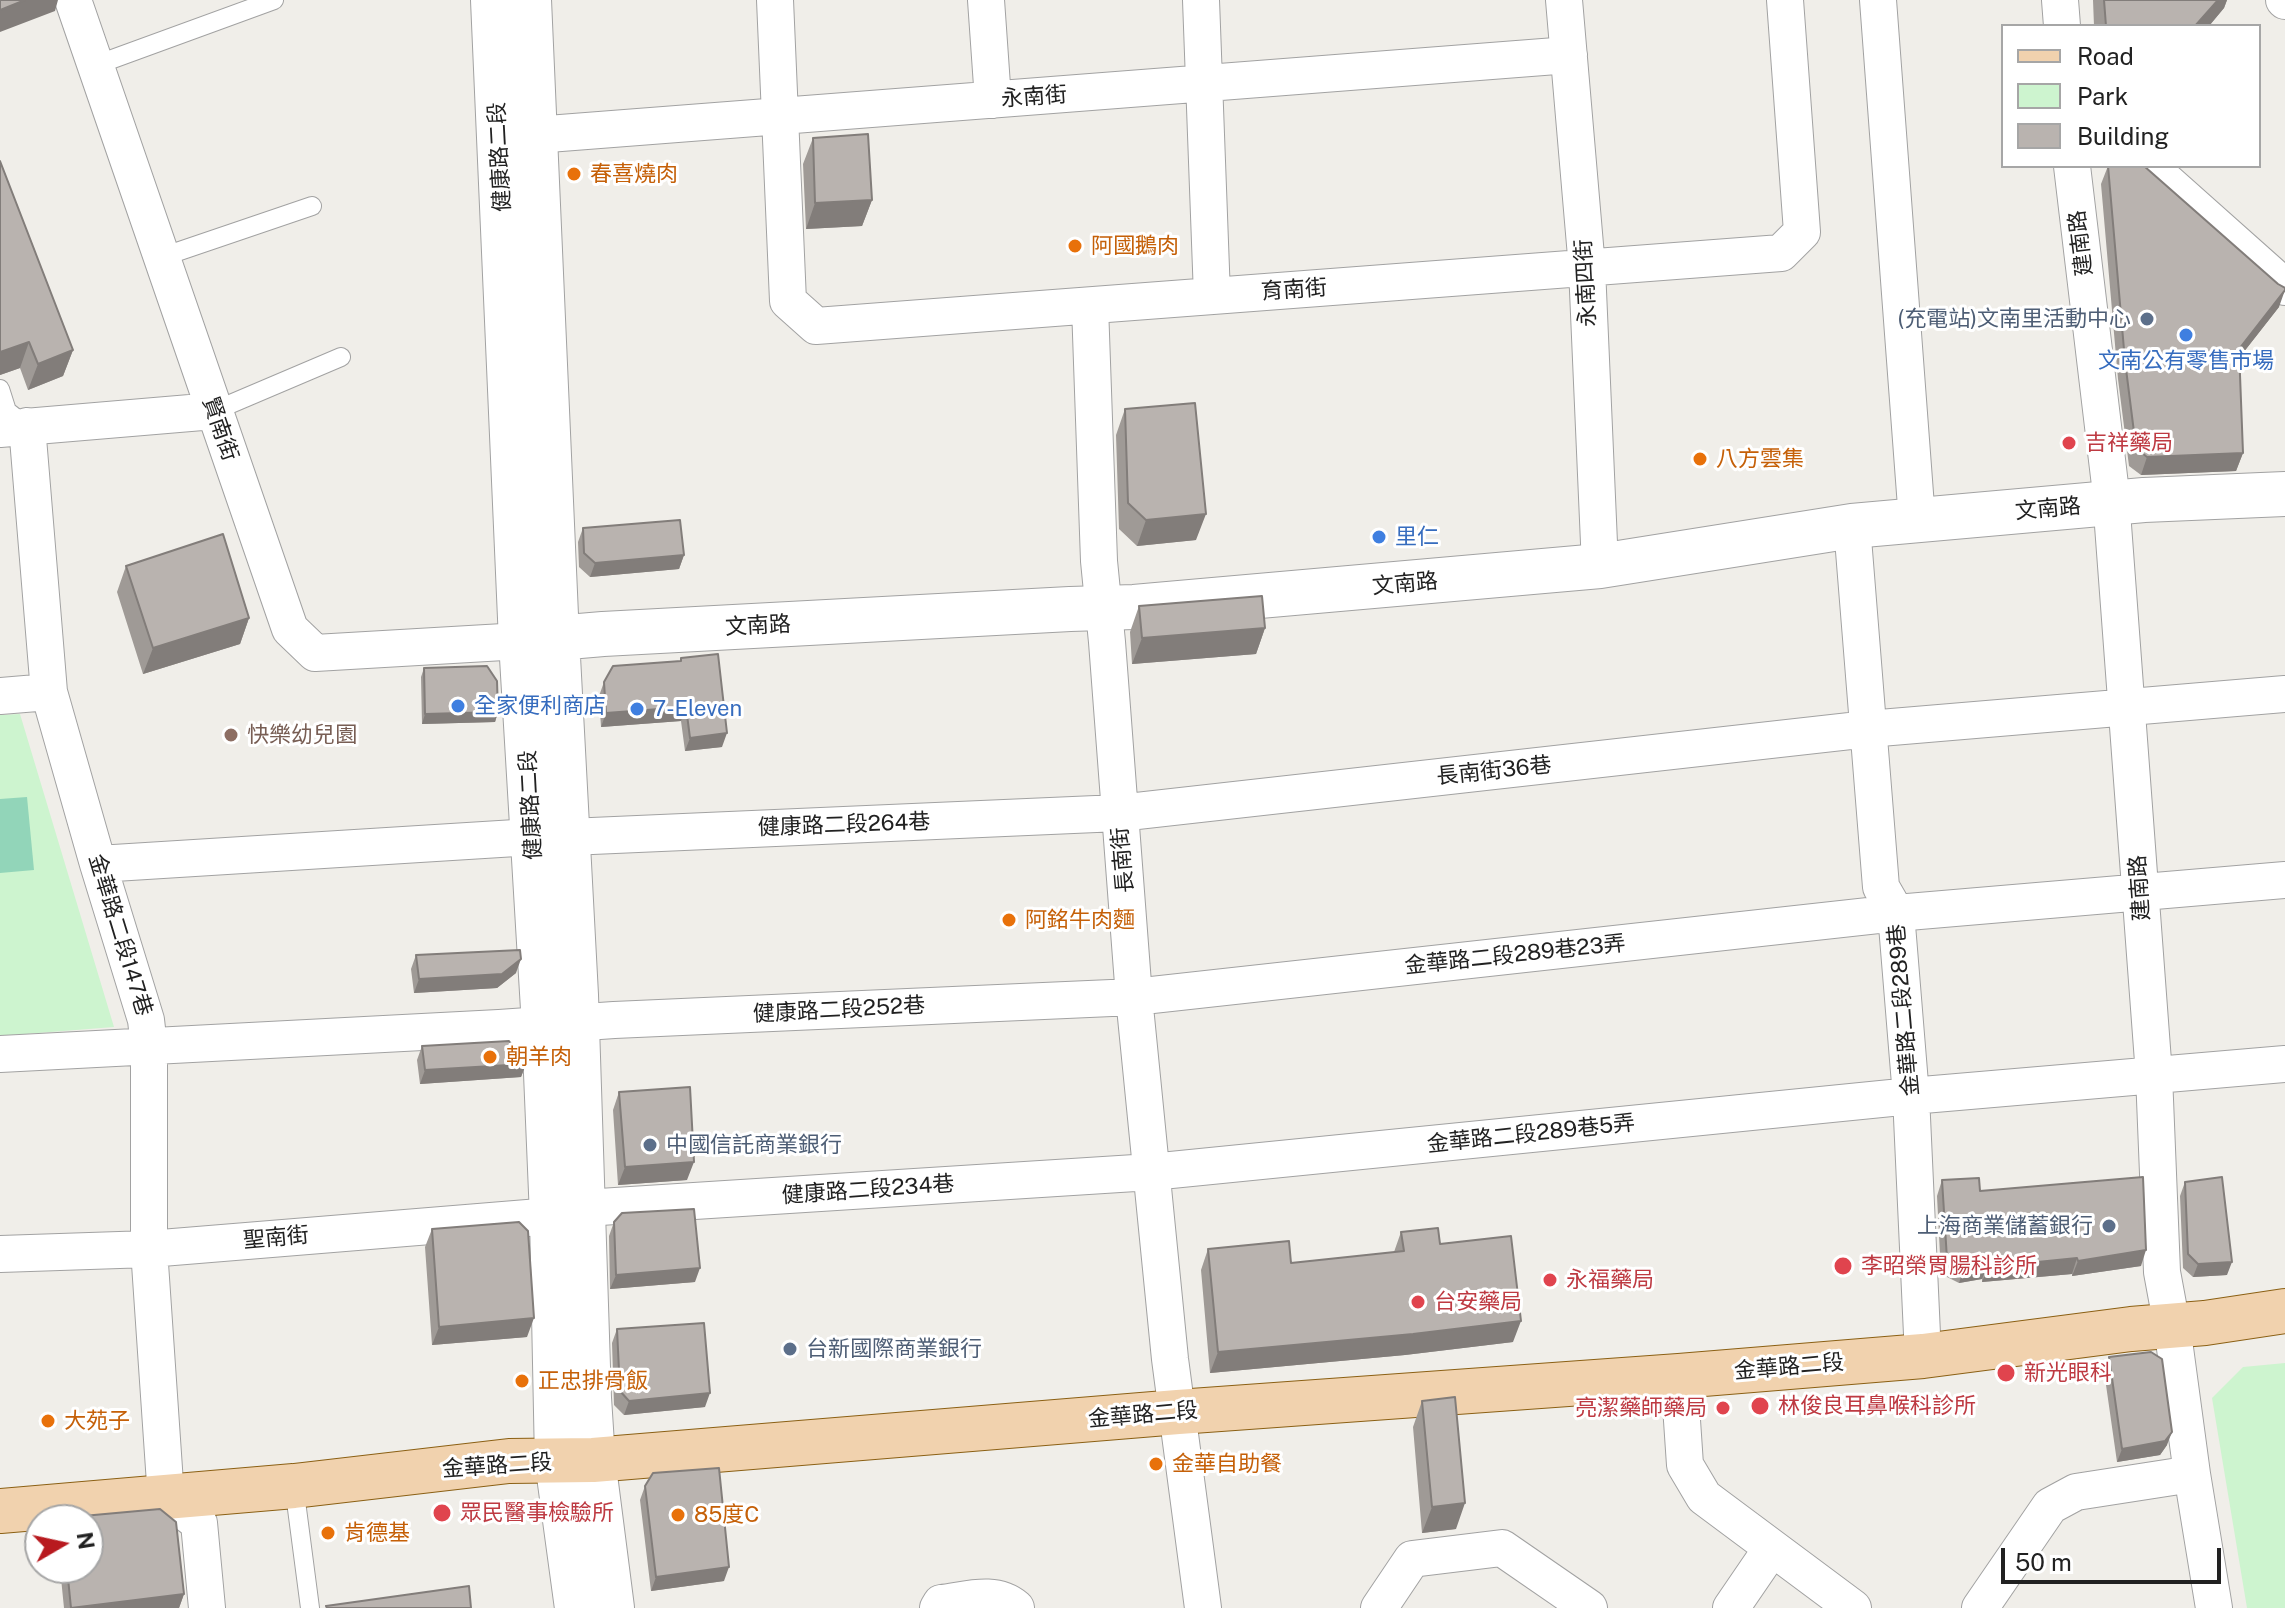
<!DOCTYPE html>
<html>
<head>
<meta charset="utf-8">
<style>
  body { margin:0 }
  #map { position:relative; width:2285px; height:1608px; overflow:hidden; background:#f0eee9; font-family:"Public Sans",sans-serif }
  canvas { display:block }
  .legend { position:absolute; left:2001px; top:24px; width:260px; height:144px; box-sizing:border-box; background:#fff; border:2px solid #a6a6a6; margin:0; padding:10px 14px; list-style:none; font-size:24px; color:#212121 }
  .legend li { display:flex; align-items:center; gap:16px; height:40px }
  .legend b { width:40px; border:2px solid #a6a6a6 }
  .north { position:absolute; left:24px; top:1504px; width:80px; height:80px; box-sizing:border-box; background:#fff; border:2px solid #a6a6a6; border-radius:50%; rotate:81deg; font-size:22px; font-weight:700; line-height:32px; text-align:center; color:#212121 }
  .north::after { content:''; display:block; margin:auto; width:28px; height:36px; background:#b81a1f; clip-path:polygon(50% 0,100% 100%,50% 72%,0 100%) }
  .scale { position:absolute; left:2001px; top:1548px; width:220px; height:36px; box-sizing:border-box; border:4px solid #212121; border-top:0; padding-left:10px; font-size:24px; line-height:28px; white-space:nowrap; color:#212121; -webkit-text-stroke:6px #fff; paint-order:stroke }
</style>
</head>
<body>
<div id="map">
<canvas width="2285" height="1608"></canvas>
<ul class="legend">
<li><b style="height:10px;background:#f1d2ae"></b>Road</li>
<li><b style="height:22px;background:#cdf4cf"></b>Park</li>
<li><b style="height:22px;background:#b9b3af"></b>Building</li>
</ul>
<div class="north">N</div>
<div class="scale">50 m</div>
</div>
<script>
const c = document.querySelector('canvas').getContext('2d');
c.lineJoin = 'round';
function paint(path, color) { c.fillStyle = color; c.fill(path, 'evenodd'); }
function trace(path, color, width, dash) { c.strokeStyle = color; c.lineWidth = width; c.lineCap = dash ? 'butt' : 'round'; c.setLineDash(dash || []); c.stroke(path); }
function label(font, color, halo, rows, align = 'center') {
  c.font = font + ' "Public Sans","Noto Sans TC",sans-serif'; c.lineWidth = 6; c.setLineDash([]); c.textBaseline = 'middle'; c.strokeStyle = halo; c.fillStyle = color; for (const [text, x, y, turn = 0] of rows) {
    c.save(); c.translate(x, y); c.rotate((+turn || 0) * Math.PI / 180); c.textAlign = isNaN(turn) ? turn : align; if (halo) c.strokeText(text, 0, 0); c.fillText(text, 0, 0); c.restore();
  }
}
paint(new Path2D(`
  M20 714 114 1027 0 1036V715Z
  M2285 1363V1608H2247L2212 1398 2243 1367Z`), '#cdf4cf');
paint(new Path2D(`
  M27 797 34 870 0 873V799Z`), '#92d5b9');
const service = new Path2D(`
  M96 65 274 0
  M162 257 312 206
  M0 389 7 411 25 425
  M214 411 341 357
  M294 1486 310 1608`);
const minor = new Path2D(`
  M73 0 290 629 315 653 521 641
  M775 0 788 301 816 326 1781 253 1802 232 1785 0
  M986 0 993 100
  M1201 0 1212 296
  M1564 0 1587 268 1600 566
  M1878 0 1917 520
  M2060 0 2062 26
  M2284 0 2285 1
  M509 137 1569 55
  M2072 166 2110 485 2154 1075 2162 1272 2172 1326 2192 1474 2214 1608
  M2149 166 2285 287
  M1090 306 1099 561 1107 642 1134 997 1170 1359 1203 1608
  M27 426 49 692 98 864 146 1020 149 1046V1249L166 1498 199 1523 207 1608
  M0 429 214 411
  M1852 526 1881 887 1896 913 1911 1096 1923 1356
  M0 696 49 692
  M569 837 1119 813 1868 729 2285 694
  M98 864 532 837
  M0 1054 499 1028 614 1020 1134 997 1896 913 2285 880
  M584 1208 1151 1172 1911 1096 2285 1064
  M0 1254 149 1249 552 1216
  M1679 1376 1685 1465 1704 1497 1853 1608
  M938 1608 941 1603C967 1600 995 1590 1016 1608
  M1379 1608 1412 1559 1502 1548 1589 1608
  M1731 1608 1772 1548
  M1980 1608 2050 1506 2076 1492 2192 1474`);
const tertiary = new Path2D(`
  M493 0 521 641 544 1026 552 1216 557 1461 577 1608
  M529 0 557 638 576 995 589 1398 593 1460 612 1608
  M521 641 603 634 1070 609 1134 607 1600 566 1852 526 2144 500 2285 494`);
const primary = new Path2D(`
  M0 1511 294 1486 509 1461 593 1460 1178 1412 1679 1376 1923 1356 2131 1329 2205 1323 2285 1311`);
trace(service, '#a2a2a2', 20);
trace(minor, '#a2a2a2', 38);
trace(tertiary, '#a2a2a2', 46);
trace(primary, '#8b6014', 46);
trace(service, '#fff', 18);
trace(minor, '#fff', 36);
trace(tertiary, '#fff', 44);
trace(primary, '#f1d2ae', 44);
paint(new Path2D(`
  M2093 0H2227L2224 8 2209 26H2094Z
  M813 138 872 200 862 226 806 229 803 164Z
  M0 161 73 350 63 376 28 390 20 368 0 375Z
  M2108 166 2279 307 2239 358 2243 453 2236 471 2141 475 2129 466 2118 379 2101 184Z
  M1125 409 1196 540 1137 546 1119 529 1116 435Z
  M583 528 684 555 679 569 590 577 579 567 578 542Z
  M126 566 249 618 240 644 143 674 117 592Z
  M1139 606 1265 628 1256 654 1132 664 1130 632Z
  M681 658 722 747 685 751 681 721 601 727 599 696 604 682 680 661Z
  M424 668 498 712 495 722 422 724 421 677Z
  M416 955 516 973 497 988 414 993 411 969Z
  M422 1046 526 1064 521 1077 420 1084 417 1060Z
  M619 1092 687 1180 618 1185 613 1110Z
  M1942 1180 1980 1191 2141 1266 2072 1276V1274L1982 1282V1279L1959 1283 1941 1274 1937 1196Z
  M2185 1182 2227 1275 2193 1277 2183 1268 2180 1196Z
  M614 1222 695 1282 610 1289 609 1236Z
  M432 1229 527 1337 432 1345 425 1247Z
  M1401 1232 1440 1244 1513 1342 1405 1355 1210 1373 1201 1270 1208 1249 1291 1263 1394 1252Z
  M617 1329 705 1407 624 1415 614 1405 612 1343Z
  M2109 1357 2167 1445 2160 1455 2117 1462 2104 1371Z
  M1422 1401 1456 1529 1422 1533 1413 1427Z
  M645 1486 724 1581 651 1591 640 1500Z
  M160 1509 176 1522 184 1594 179 1608H64L60 1568H88V1520H61V1518Z`), '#9f9a96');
paint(new Path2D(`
  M25 0H58L55 11 0 32V10Z
  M2218 0H2227L2224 8 2209 26H2195Z
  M872 200 862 226 806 229 815 203Z
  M2285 290 2279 307 2232 367 2239 349Z
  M29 342 20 368 0 375V352Z
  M73 350 63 376 28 390 38 364Z
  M2243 453 2236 471 2141 475 2147 457Z
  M1206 514 1196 540 1137 546 1146 520Z
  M684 555 679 569 590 577 595 563Z
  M249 618 240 644 143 674 153 648Z
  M1265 628 1256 654 1132 664 1142 638Z
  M686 707 681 721 601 727 606 713Z
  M498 712 495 722 422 724 425 714Z
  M727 733 722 747 685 751 690 738Z
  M521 959 516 973 497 988 414 993 419 979Z
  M526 1064 521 1077 420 1084 425 1070Z
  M694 1162 687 1180 618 1185 625 1167Z
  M2146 1250 2141 1266 2072 1276 2078 1261Z
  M2077 1258 2072 1274 1982 1282 1988 1267Z
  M2232 1262 2227 1275 2193 1277 2198 1264Z
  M1988 1264 1982 1279 1959 1283 1964 1268Z
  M700 1268 695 1282 610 1289 616 1275Z
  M534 1318 527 1337 432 1345 439 1327Z
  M1521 1321 1513 1342 1405 1355 1210 1373 1218 1352Z
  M710 1393 705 1407 624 1415 629 1401Z
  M2172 1432 2167 1445 2160 1455 2117 1462 2122 1449Z
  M1465 1503 1456 1529 1422 1533 1432 1507Z
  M729 1567 724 1581 651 1591 656 1577Z
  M184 1594 179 1608H76Z`), '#827d7a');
const building = new Path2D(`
  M0 0H25L0 10Z
  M2104 0H2218L2195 26H2106Z
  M868 134 872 200 815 203 813 138Z
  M0 161 73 350 38 364 29 342 0 352Z
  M2108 166H2144L2278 284 2285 288V290L2239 349 2243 453 2147 457 2136 448 2125 361Z
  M1195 403 1206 514 1146 520 1128 503 1125 409Z
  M680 520 684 555 595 563 584 553 583 528Z
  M223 534 249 618 153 648 126 566Z
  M1262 596 1265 628 1142 638 1139 606Z
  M718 654 727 733 690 738 686 707 606 713 604 682 613 666 681 661V658Z
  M487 666 497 681 498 712 425 714 424 668Z
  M520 950 521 959 502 974 419 979 416 955Z
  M509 1041 526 1064 425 1070 422 1046Z
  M690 1087 694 1162 625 1167 619 1092Z
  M2143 1177 2146 1250 2078 1261 2077 1258 1988 1267V1264L1964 1268 1947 1259 1942 1180 1979 1178 1980 1191Z
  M2222 1177 2232 1262 2198 1264 2188 1254 2185 1182Z
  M694 1209 700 1268 616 1275 614 1222 622 1213Z
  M519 1222 528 1231 534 1318 439 1327 432 1229Z
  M1438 1228 1440 1244 1511 1236 1521 1321 1413 1334 1218 1352 1208 1249 1289 1241 1291 1263 1404 1251 1401 1232Z
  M704 1323 710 1393 629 1401 620 1391 617 1329Z
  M2151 1352 2162 1359 2172 1432 2165 1441 2122 1449 2109 1357Z
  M1455 1397 1465 1503 1432 1507 1422 1401Z
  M719 1468 729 1567 656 1577 645 1486 653 1473Z
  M160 1509 176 1522 184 1594 71 1608 67 1568H88V1520H62L61 1518Z
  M469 1586 471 1608H327L326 1606Z`);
paint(building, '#b9b3af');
trace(building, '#827d7a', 2);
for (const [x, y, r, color] of [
  [574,174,8,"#e8710a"],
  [1075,246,8,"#e8710a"],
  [2147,319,8,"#5c6f8a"],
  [2186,335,8,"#3f7fe0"],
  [2069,443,8,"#e0444e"],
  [1700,459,8,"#e8710a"],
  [1379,537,8,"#3f7fe0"],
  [458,706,8,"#3f7fe0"],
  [637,709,8,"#3f7fe0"],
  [231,735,8,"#8d6e63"],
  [1009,920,8,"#e8710a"],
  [490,1057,8,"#e8710a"],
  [650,1145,8,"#5c6f8a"],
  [2109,1226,8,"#5c6f8a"],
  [1843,1266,10,"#e0444e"],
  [1550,1280,8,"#e0444e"],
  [1418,1302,8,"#e0444e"],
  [790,1349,8,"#5c6f8a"],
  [2006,1373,10,"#e0444e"],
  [522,1381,8,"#e8710a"],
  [1760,1406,10,"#e0444e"],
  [1723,1408,8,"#e0444e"],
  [48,1421,8,"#e8710a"],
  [1156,1464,8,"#e8710a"],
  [442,1513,10,"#e0444e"],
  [678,1515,8,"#e8710a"],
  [328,1533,8,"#e8710a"]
]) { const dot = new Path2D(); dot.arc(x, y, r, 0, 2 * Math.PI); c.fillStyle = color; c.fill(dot); trace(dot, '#fff', 3); }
label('22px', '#212121', '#fff', [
  ["永南街",1034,97,-4],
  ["健康路二段",500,157,-93],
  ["建南路",2081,243,-97],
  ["永南四街",1586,283,-93],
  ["育南街",1294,290,-4],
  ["賢南街",220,429,71],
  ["文南路",2048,509,-5],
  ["文南路",1405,584,-5],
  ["文南路",758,626,-3],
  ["長南街36巷",1494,771,-6],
  ["健康路二段",531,805,-93],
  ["健康路二段264巷",844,825,-2],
  ["長南街",1123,860,-95],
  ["建南路",2140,888,-94],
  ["金華路二段147巷",120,935,73],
  ["金華路二段289巷23弄",1515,955,-6],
  ["健康路二段252巷",839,1010,-3],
  ["金華路二段289巷",1904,1010,-95],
  ["金華路二段289巷5弄",1531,1134,-6],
  ["健康路二段234巷",868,1190,-4],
  ["聖南街",276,1238,-5],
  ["金華路二段",1789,1367,-5],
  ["金華路二段",1143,1415,-5],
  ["金華路二段",497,1466,-4]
]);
label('22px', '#c56008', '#fff', [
  ["春喜燒肉",590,174],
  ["阿國鵝肉",1091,246],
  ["八方雲集",1716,459],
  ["阿銘牛肉麵",1025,920],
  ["朝羊肉",506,1057],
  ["正忠排骨飯",538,1381],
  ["大苑子",64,1421],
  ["金華自助餐",1172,1464],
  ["85度C",694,1515],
  ["肯德基",344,1533]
], 'left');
label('22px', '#4e5e75', '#fff', [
  ["(充電站)文南里活動中心",2131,319],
  ["中國信託商業銀行",666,1145,"left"],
  ["上海商業儲蓄銀行",2093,1226],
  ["台新國際商業銀行",806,1349,"left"]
], 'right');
label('22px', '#366cbe', '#fff', [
  ["文南公有零售市場",2186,361,"center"],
  ["里仁",1395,537],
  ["全家便利商店",474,706],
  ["7-Eleven",653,709]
], 'left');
label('22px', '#be3a42', '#fff', [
  ["吉祥藥局",2085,443],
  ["李昭榮胃腸科診所",1861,1266],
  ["永福藥局",1566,1280],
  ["台安藥局",1434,1302],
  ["新光眼科",2024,1373],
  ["林俊良耳鼻喉科診所",1778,1406],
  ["亮潔藥師藥局",1707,1408,"right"],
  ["眾民醫事檢驗所",460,1513]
], 'left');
label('22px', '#785e54', '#fff', [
  ["快樂幼兒園",247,735]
], 'left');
</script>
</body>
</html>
